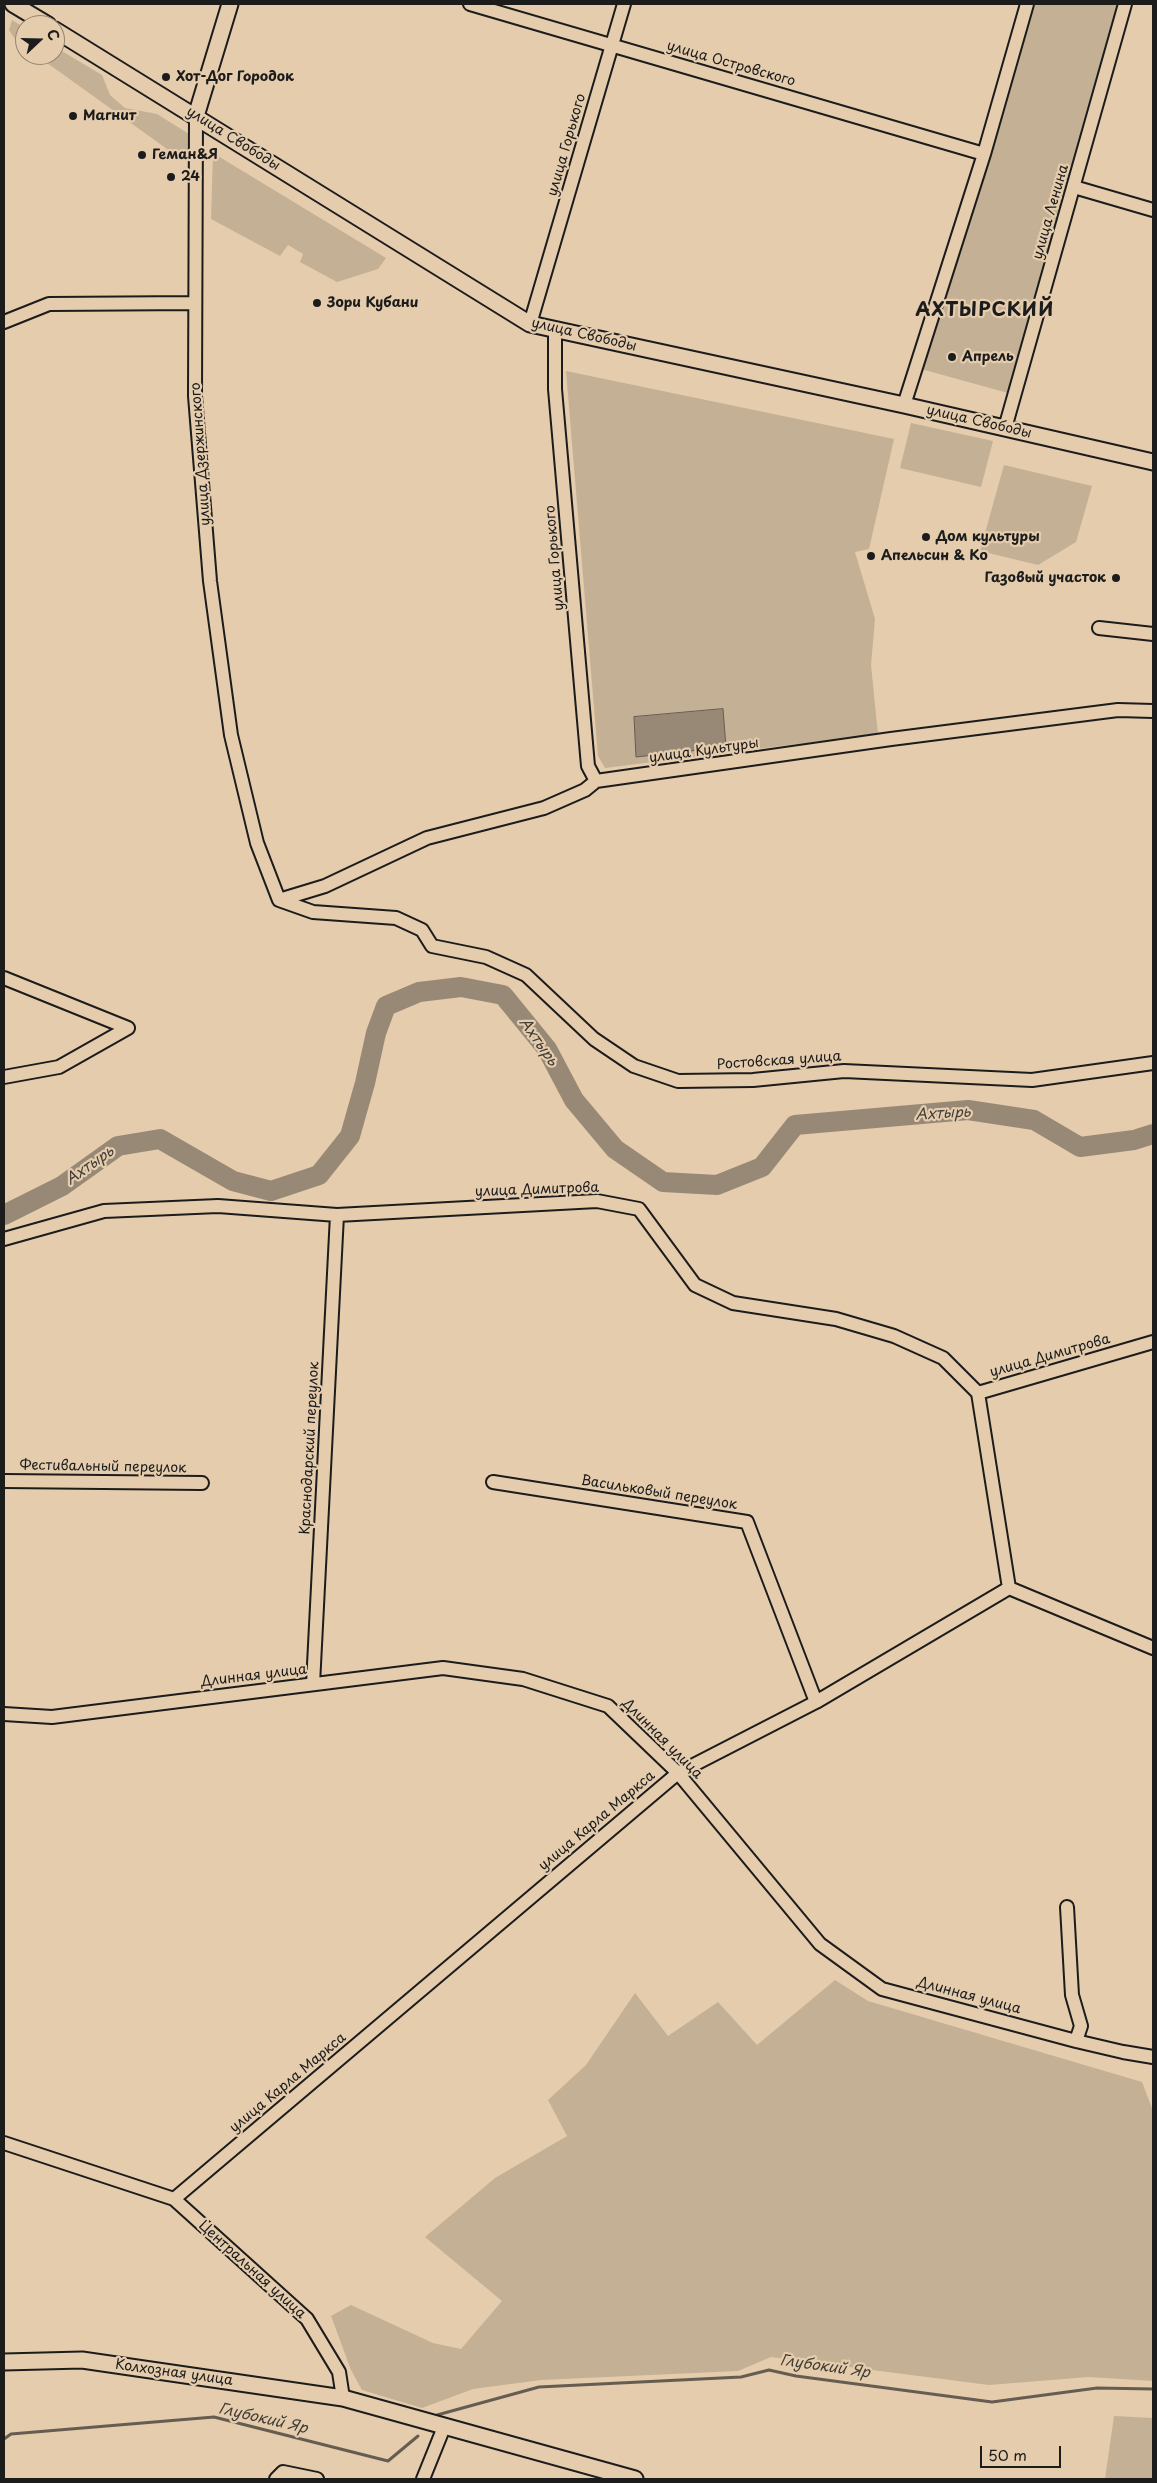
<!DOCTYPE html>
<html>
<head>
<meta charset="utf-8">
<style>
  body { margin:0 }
  #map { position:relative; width:1157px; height:2483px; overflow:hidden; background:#e5ccad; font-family:"Playpen Sans",sans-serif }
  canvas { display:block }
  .frame { position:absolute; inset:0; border:5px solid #1c1c1c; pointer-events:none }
  .north { position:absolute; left:15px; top:15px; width:50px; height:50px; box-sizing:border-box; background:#e5ccad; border:1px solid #958673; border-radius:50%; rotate:69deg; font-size:14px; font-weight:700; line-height:20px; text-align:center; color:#1c1c1c }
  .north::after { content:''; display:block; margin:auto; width:18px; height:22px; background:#1c1c1c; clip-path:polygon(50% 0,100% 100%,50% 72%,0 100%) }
  .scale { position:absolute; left:980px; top:2446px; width:81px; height:22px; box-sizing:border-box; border:2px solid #1c1c1c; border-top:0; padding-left:6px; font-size:15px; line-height:18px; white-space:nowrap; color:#1c1c1c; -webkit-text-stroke:4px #e5ccad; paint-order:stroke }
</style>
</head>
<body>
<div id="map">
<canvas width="1157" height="2483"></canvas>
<div class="frame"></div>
<div class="north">С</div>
<div class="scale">50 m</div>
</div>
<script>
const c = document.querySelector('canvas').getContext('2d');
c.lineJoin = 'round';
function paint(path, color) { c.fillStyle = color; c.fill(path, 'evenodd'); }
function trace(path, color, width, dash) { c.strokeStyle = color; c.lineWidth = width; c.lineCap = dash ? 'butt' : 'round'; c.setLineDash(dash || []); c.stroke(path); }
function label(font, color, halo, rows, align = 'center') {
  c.font = font + ' "Playpen Sans",sans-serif'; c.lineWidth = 4.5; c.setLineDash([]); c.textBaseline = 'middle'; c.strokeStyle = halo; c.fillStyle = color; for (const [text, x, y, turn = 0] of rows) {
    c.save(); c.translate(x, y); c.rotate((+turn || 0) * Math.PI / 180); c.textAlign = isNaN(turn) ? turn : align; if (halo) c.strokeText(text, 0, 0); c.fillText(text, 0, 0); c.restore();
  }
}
paint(new Path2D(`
  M1032 4H1119L1008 393 921 369Z
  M12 20 25 28V48L17 42 9 30Z
  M55 47 102 75 110 95 125 108 157 114 189 134V155L174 154 36 55H55Z
  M213 153 386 258 378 269 337 282 300 262 303 254 288 245 280 256 211 219Z
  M566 371 894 439 869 549 855 552 875 619 871 665 878 734 605 768 598 756Z
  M911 423 993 441 981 487 900 468Z
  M1004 465 1092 486 1076 542 1038 565 980 551Z
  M835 1980 868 2001 1142 2082 1153 2111V2381L1089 2377 989 2385 771 2357 738 2371 541 2380 473 2389 422 2408 362 2390 351 2370 331 2316 351 2305 433 2343 461 2349 502 2301 425 2237 495 2178 567 2136 548 2100 586 2065 635 1993 668 2036 718 2002 757 2045Z
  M1114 2416 1153 2418V2479H1105Z`), '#c4b095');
const water = new Path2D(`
  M723 709 726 747 636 757 634 717Z`);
paint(water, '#988976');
trace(water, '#665d52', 1);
trace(new Path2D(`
  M437 2415 539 2387 741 2377 769 2370 796 2376 992 2402 1097 2388 1153 2389
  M4 2439 11 2434 214 2417 388 2461 418 2436`), '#665d52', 3);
trace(new Path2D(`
  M4 1215 62 1186 118 1146 160 1139 233 1181 271 1191 319 1175 350 1136 365 1083 376 1033 386 1006 419 992 461 987 503 995 547 1049 574 1100 615 1149 663 1182 717 1185 762 1167 795 1125 968 1110 1034 1120 1080 1147 1134 1140 1153 1134`), '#988976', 20);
const minor = new Path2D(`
  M470 4 984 154
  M196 116 195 396 210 581 231 735 257 843 279 900
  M1074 187 1153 210
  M4 322 49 304 195 303
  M530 324 624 4
  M555 330V389L588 766 596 781
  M904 405 984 154 1027 4
  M1005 428 1125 4
  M1099 628 1153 634
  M279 900 313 912 396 918 422 930 432 946 486 957 526 975 594 1039 634 1066 678 1081 753 1080 844 1071 1032 1080 1153 1063
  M279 900 325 886 427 838 544 808 585 790 596 781 891 739 1118 710 1153 711
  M4 978 128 1028
  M4 1077 59 1067 128 1028
  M4 1239 104 1211 218 1206 337 1215 597 1201 639 1209 695 1285 733 1303 836 1319 894 1336 943 1358 978 1393 1153 1342
  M978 1393 1009 1588
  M4 1481 202 1483
  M493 1482 747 1522 816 1702
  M313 1684 337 1215
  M4 1714 52 1717 443 1668 523 1679 608 1706 678 1773 820 1944 882 1989 1076 2041 1123 2052 1153 2057
  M1067 1907 1072 1995 1081 2026 1076 2041
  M4 2143 174 2199 307 2319 339 2372 343 2398
  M174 2199 678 1773 816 1702 1009 1588 1153 1648
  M276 2479 283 2472 317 2479
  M423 2479 444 2427`);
const tertiary = new Path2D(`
  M13 4 48 25
  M55 30 530 324 904 405 1153 462
  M196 116 230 4
  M4 2362 82 2360 343 2398 635 2479`);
trace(minor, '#1c1c1c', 16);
trace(tertiary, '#1c1c1c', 19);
trace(minor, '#e5ccad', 12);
trace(tertiary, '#e5ccad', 15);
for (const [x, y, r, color] of [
  [166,77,5,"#1c1c1c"],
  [73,116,5,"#1c1c1c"],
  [142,155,5,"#1c1c1c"],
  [171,177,5,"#1c1c1c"],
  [317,303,5,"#1c1c1c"],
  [952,357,5,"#1c1c1c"],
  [926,537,5,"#1c1c1c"],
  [871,556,5,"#1c1c1c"],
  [1116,578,5,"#1c1c1c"]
]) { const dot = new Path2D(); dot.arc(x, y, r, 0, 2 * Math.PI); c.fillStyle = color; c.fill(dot); trace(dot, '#e5ccad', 2); }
label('14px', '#1c1c1c', '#e5ccad', [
  ["улица Островского",731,64,16],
  ["улица Свободы",233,139,32],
  ["улица Горького",567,145,-74],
  ["улица Ленина",1051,212,-74],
  ["улица Свободы",584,335,13],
  ["улица Свободы",979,422,13],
  ["улица Дзержинского",201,454,-94],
  ["улица Горького",555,558,-95],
  ["улица Культуры",704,751,-8],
  ["Ростовская улица",779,1061,-4],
  ["улица Димитрова",537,1190,-2],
  ["улица Димитрова",1050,1356,-16],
  ["Краснодарский переулок",310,1448,-87],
  ["Фестивальный переулок",103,1467,1],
  ["Васильковый переулок",659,1493,9],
  ["Длинная улица",254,1676,-7],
  ["Длинная улица",662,1739,45],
  ["улица Карла Маркса",597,1821,-40],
  ["Длинная улица",969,1996,15],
  ["улица Карла Маркса",288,2083,-40],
  ["Центральная улица",252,2270,42],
  ["Колхозная улица",174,2373,8]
]);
label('bold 14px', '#1c1c1c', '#e5ccad', [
  ["Хот-Дог Городок",176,77],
  ["Магнит",83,116],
  ["Геман&Я",152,155],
  ["24",181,177],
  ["Зори Кубани",327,303],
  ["Апрель",962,357],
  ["Дом культуры",936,537],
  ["Апельсин & Ко",881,556],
  ["Газовый участок",1106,578,"right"]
], 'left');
label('italic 15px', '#413d37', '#e5ccad', [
  ["Ахтырь",538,1042,55],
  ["Ахтырь",943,1114,-3],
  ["Ахтырь",90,1166,-35],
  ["Глубокий Яр",825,2367,8],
  ["Глубокий Яр",263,2419,13]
]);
c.letterSpacing = '1px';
label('bold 19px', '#1c1c1c', '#e5ccad', [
  ["АХТЫРСКИЙ",985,311]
]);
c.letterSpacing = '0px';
</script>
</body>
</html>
